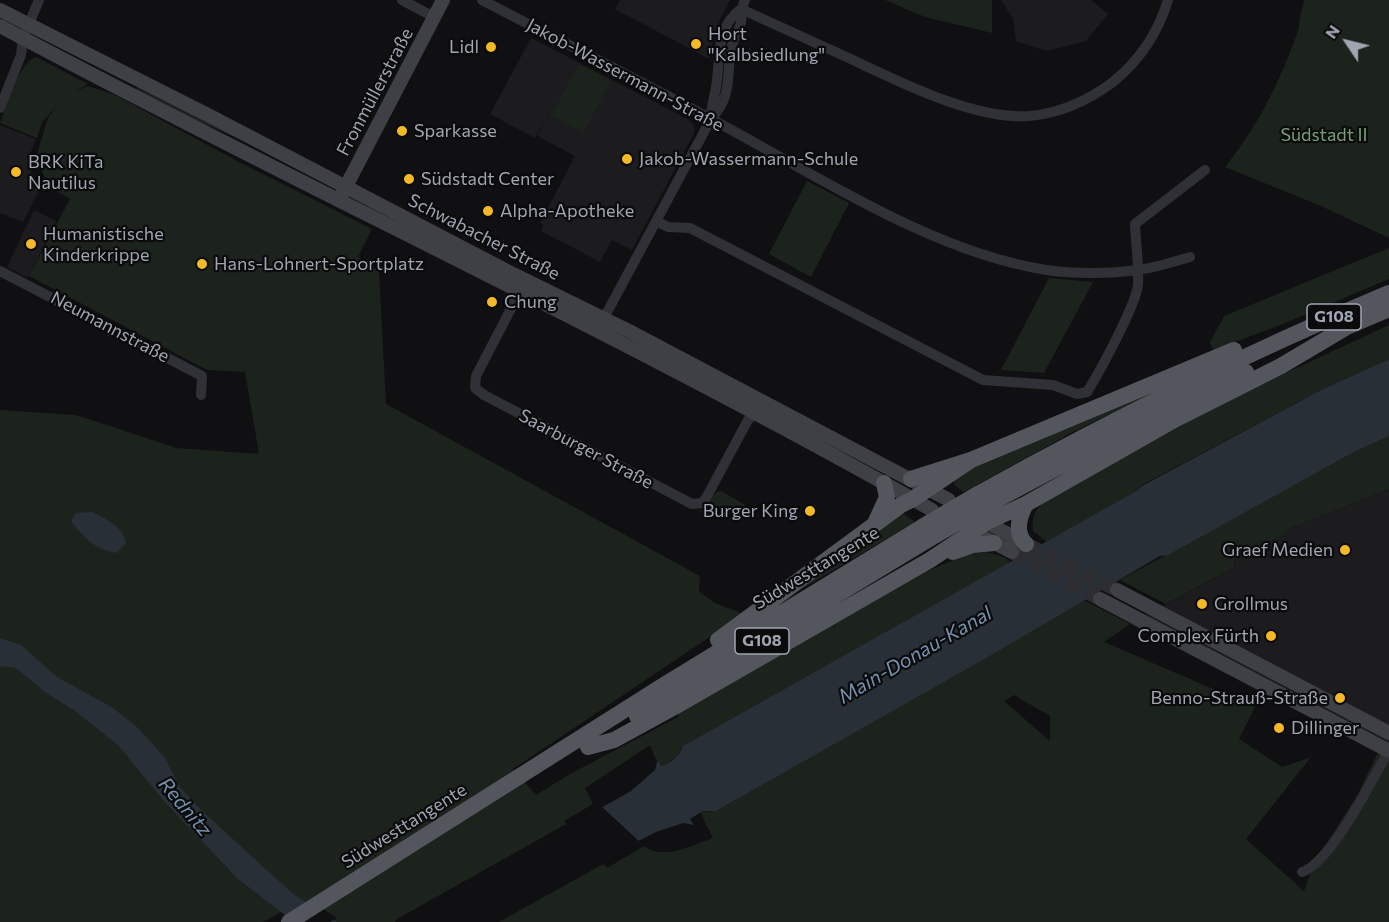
<!DOCTYPE html>
<html>
<head>
<meta charset="utf-8">
<style>
  body { margin:0 }
  #map { position:relative; width:1389px; height:922px; overflow:hidden; background:#100f11; font-family:Commissioner,sans-serif }
  canvas { display:block }
  .north { position:absolute; left:1317px; top:12px; width:60px; height:60px; -webkit-text-stroke:4px #0b0b0c; paint-order:stroke; rotate:305deg; font-size:16px; font-weight:700; line-height:24px; text-align:center; color:#a0a5b2 }
  .north::after { content:''; display:block; margin:auto; width:21px; height:27px; background:#a0a5b2; clip-path:polygon(50% 0,100% 100%,50% 72%,0 100%) }
</style>
</head>
<body>
<div id="map">
<canvas width="1389" height="922"></canvas>
<div class="north">N</div>
</div>
<script>
const c = document.querySelector('canvas').getContext('2d');
c.lineJoin = 'round';
function paint(path, color) { c.fillStyle = color; c.fill(path, 'evenodd'); }
function trace(path, color, width, dash) { c.strokeStyle = color; c.lineWidth = width; c.lineCap = dash ? 'butt' : 'round'; c.setLineDash(dash || []); c.stroke(path); }
function label(font, color, halo, rows, align = 'center') {
  c.font = font + ' Commissioner,sans-serif'; c.lineWidth = 4.5; c.setLineDash([]); c.textBaseline = 'middle'; c.strokeStyle = halo; c.fillStyle = color; for (const [text, x, y, turn = 0] of rows) {
    c.save(); c.translate(x, y); c.rotate((+turn || 0) * Math.PI / 180); c.textAlign = isNaN(turn) ? turn : align; if (halo) c.strokeText(text, 0, 0); c.fillText(text, 0, 0); c.restore();
  }
}
paint(new Path2D(`
  M620 0H730L716 28 709 59 615 9Z
  M1001 0H1091L1108 14 1086 41 1046 51 1016 41 1013 19Z
  M531 38 686 118 693 124 695 131 692 137 632 250 612 240 600 262 541 231 543 225 540 223 575 156 537 136 554 104 535 138 490 114Z
  M0 125 36 139 30 154V167L38 193 23 222 0 213Z
  M34 210 56 221 28 278 7 267Z
  M1389 489V758L1130 624 1235 567 1233 561 1286 532V530Z`), '#1c1b1e');
paint(new Path2D(`
  M885 0H992V33L925 17Z
  M1304 0H1389V238L1321 206 1225 167C1260 123 1280 81 1299 28 1298 20 1303 9 1304 0Z
  M36 57 88 84 75 91 88 86 115 95 239 162 372 229 358 257 379 271 386 404 700 576 699 592 715 603 744 614 513 769 536 795 570 774 678 717 677 711 920 574 966 555 986 552 1004 557 1011 562 683 746 676 757 663 766H661L659 761 657 762 650 745 585 788 593 804 564 821 607 868 644 846C664 861 692 845 713 838L700 812 716 811 1084 600 1130 624 1104 642 1255 707 1239 739 1282 767 1311 757 1246 839 1304 891 1314 863 1358 794 1378 752 1389 758V922H337L270 903 281 912 263 922H0V410L76 415 177 448 259 454 245 372 207 370 29 276 70 199 48 186 36 157 48 118 56 107 42 122 37 138 0 123C7 106 18 63 36 57ZM1014 695 1050 716V741L1004 701Z
  M579 64 611 81 583 133 551 116Z
  M137 88 179 106 238 136 237 138 193 119 136 90Z
  M807 181 849 203 811 277 769 254Z
  M1389 248V279L1278 326 1213 350 1210 342 1224 316Z
  M1049 278 1093 282 1044 373 1001 370Z
  M1389 325V359L1323 389 1140 486 1138 490 1047 542 1033 531C1031 515 1036 508 1049 498L1232 398Z
  M1199 371 1073 432 964 492 954 485V481L966 470Z
  M1389 436V489L1286 530 1287 532 1233 561 1235 567 1166 604 1120 580 1354 452Z
  M719 491 723 492 745 505 744 508C730 504 720 518 700 512 709 506 710 495 719 491Z
  M901 512 915 522 805 587 803 586Z`), '#1c231d');
paint(new Path2D(`
  M1389 359V436L1354 452 1168 555 1160 556 986 658 716 811H703L690 819 694 825 683 823 656 832 603 859 398 922 631 791 655 770 657 762 659 761 661 766C671 763 679 756 683 746L1138 490 1140 487 1323 389Z
  M92 512C106 519 123 526 126 543L116 553C95 549 83 538 71 521L76 513Z
  M0 638 21 645 57 677 113 708 138 728 165 758 179 786 201 810 293 894 337 922H294L269 903 237 878 164 801 119 746 75 711 45 692 16 668 0 666Z`), '#282f36');
paint(new Path2D(`
  M600 805 641 843 499 922H395L397 919Z
  M309 900 337 918 330 922H289Z`), '#100f11');
trace(new Path2D(`
  M1026 544 1117 590
  M1012 552 1100 599`), '#2d2d31', 14, [14, 7]);
trace(new Path2D(`
  M402 0 434 17
  M482 0C564 43 647 84 728 128 825 181 937 253 1046 270 1073 274 1111 274 1137 270 1155 268 1173 262 1190 257
  M741 9C778 26 816 43 853 60 902 83 975 120 1030 116 1061 113 1089 100 1113 82 1140 60 1158 33 1168 0
  M0 108 21 55 23 38 39 0
  M711 119C711 107 714 98 716 87 721 59 715 27 741 9
  M656 221 668 227 690 228 983 380 1053 385 1077 394 1087 392C1099 373 1136 305 1138 285 1139 265 1136 244 1135 224L1205 170
  M0 271 202 376 201 395
  M514 285 515 289 514 303 476 376 475 388 484 395 692 504 702 503 706 498 748 420 755 414 763 412
  M604 318 711 119C733 95 726 78 731 49 733 40 738 32 741 23 742 14 741 8 745 0
  M1302 872C1331 863 1373 778 1389 750`), '#303136', 10);
trace(new Path2D(`
  M0 10 210 116 507 271 629 331 949 500
  M0 26C309 191 627 337 932 510
  M342 194 443 0
  M981 519 1026 544
  M985 538 1012 552
  M1117 590 1389 733
  M1100 599 1389 751`), '#3e4046', 14);
trace(new Path2D(`
  M1335 332 1389 309
  M911 479 971 460 1234 350
  M978 494C1113 419 1246 353 1389 293
  M993 502 1169 408 1246 372
  M1026 504C1019 517 1014 533 1026 544
  M876 521 887 497 884 483
  M953 552 973 545 994 543
  M718 640 901 505 913 499 971 460
  M637 716 936 535
  M588 747 614 740 678 705 930 560 987 522 1026 504 1176 419 1281 366 1345 328
  M289 922 664 685 922 527`), '#54565e', 16);
trace(new Path2D(`
  M922 527 978 494
  M936 535 993 502`), '#54565e', 16);
for (const [x, y, r, color] of [
  [696,44,6,"#f3b926"],
  [491,47,6,"#f3b926"],
  [402,131,6,"#f3b926"],
  [627,159,6,"#f3b926"],
  [16,172,6,"#f3b926"],
  [409,179,6,"#f3b926"],
  [488,211,6,"#f3b926"],
  [31,244,6,"#f3b926"],
  [202,264,6,"#f3b926"],
  [492,302,6,"#f3b926"],
  [810,511,6,"#f3b926"],
  [1345,550,6,"#f3b926"],
  [1202,604,6,"#f3b926"],
  [1271,636,6,"#f3b926"],
  [1340,698,6,"#f3b926"],
  [1279,728,6,"#f3b926"]
]) { const dot = new Path2D(); dot.arc(x, y, r, 0, 2 * Math.PI); c.fillStyle = color; c.fill(dot); trace(dot, '#0b0b0c', 2); }
for (const [x, y, w] of [
  [1334,317,54],
  [762,641,54]
]) { const box = new Path2D(); box.roundRect(x - w / 2, y - 13, w, 26, 4.5); c.fillStyle = '#0b0b0c'; c.fill(box); trace(box, '#a0a5b2', 1.5); }
label('bold 16px', '#a0a5b2', null, [
  ["G108",1334,317],
  ["G108",762,641]
]);
label('18px', '#a0a5b2', '#0b0b0c', [
  ["Hort",708,34],
  ["\"Kalbsiedlung\"",708,55],
  ["Lidl",479,47,"right"],
  ["Sparkasse",414,131],
  ["Jakob-Wassermann-Schule",639,159],
  ["BRK KiTa",28,162],
  ["Nautilus",28,183],
  ["Südstadt Center",421,179],
  ["Alpha-Apotheke",500,211],
  ["Humanistische",43,234],
  ["Kinderkrippe",43,255],
  ["Hans-Lohnert-Sportplatz",214,264],
  ["Chung",504,302],
  ["Burger King",798,511,"right"],
  ["Graef Medien",1333,550,"right"],
  ["Grollmus",1214,604],
  ["Complex Fürth",1259,636,"right"],
  ["Benno-Strauß-Straße",1328,698,"right"],
  ["Dillinger",1291,728]
], 'left');
label('18px', '#a0a5b2', '#0b0b0c', [
  ["Jakob-Wassermann-Straße",625,75,28],
  ["Fronmüllerstraße",375,92,-62],
  ["Schwabacher Straße",484,237,27],
  ["Neumannstraße",110,327,28],
  ["Saarburger Straße",586,449,28],
  ["Südwesttangente",816,568,-31],
  ["Südwesttangente",404,826,-32]
]);
label('18px', '#779e7b', '#0b0b0c', [
  ["Südstadt II",1324,135]
]);
label('italic 20px', '#7691ae', '#0b0b0c', [
  ["Main-Donau-Kanal",915,655,-30],
  ["Rednitz",185,807,50]
]);
</script>
</body>
</html>
